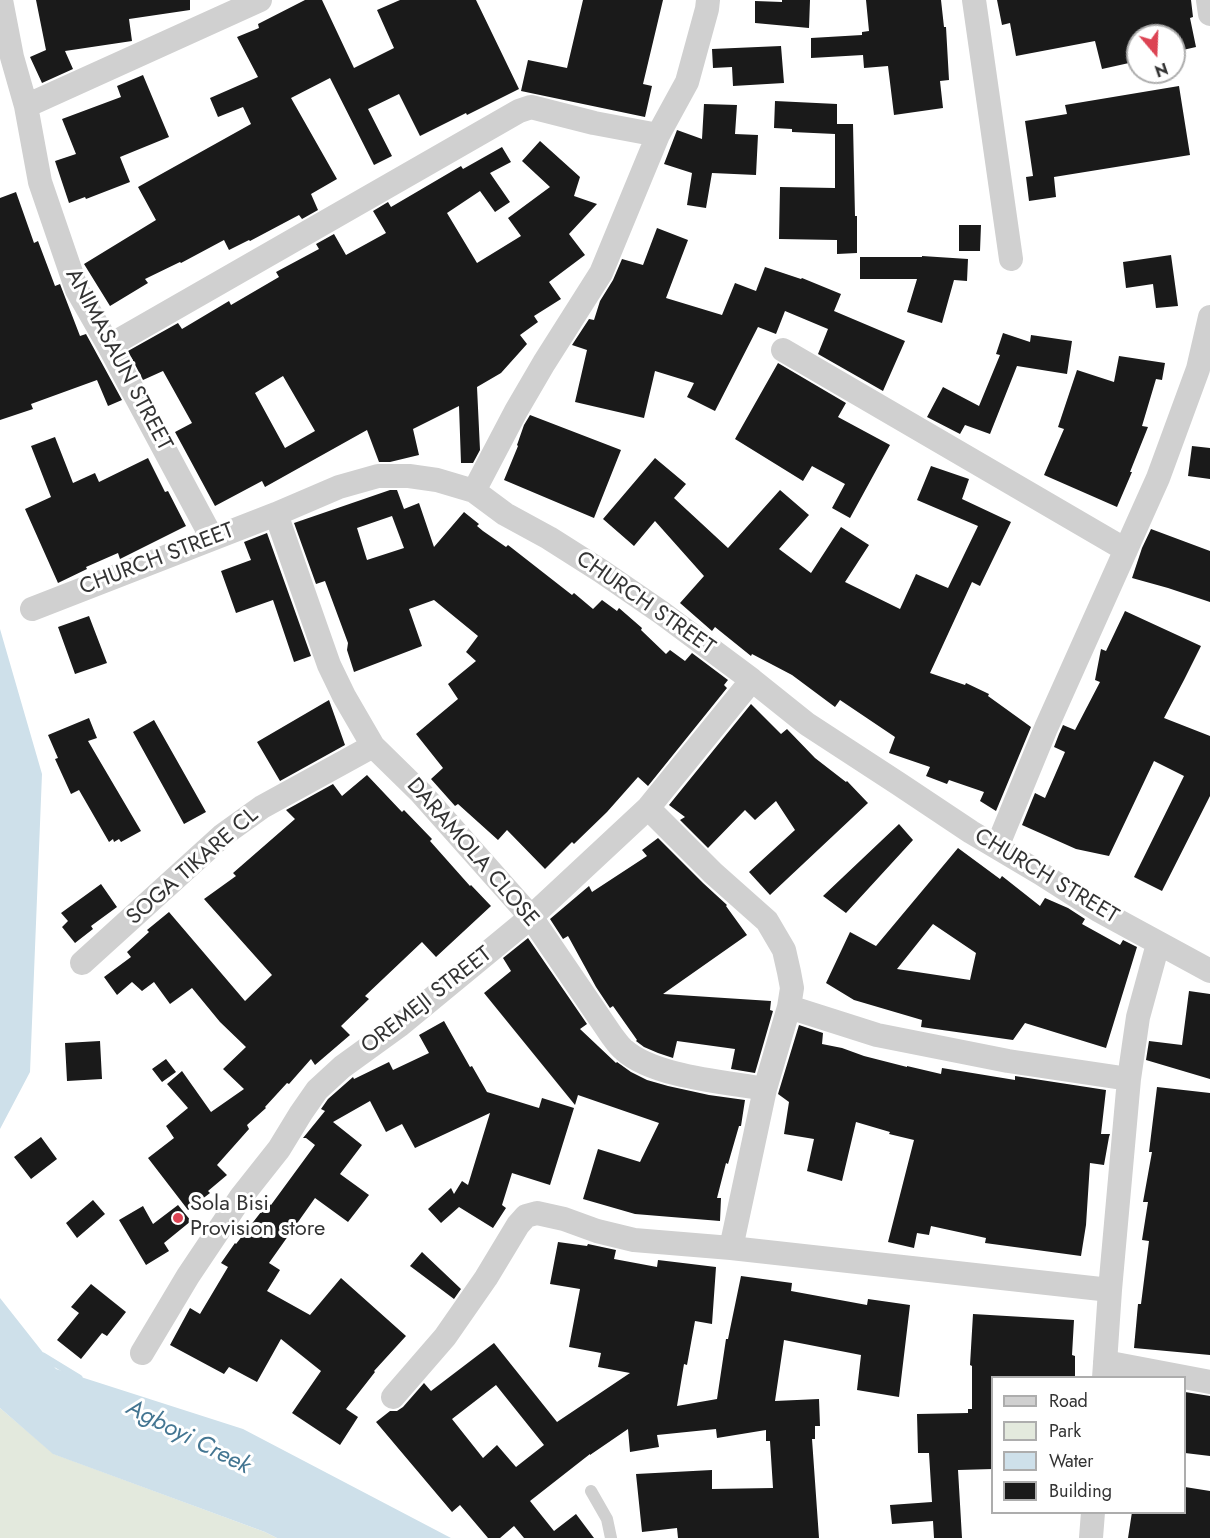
<!DOCTYPE html>
<html>
<head>
<meta charset="utf-8">
<style>
  body { margin:0 }
  #map { position:relative; width:1210px; height:1538px; overflow:hidden; background:#fff; font-family:Jost,sans-serif }
  canvas { display:block }
  .legend { position:absolute; left:991px; top:1376px; width:195px; height:138px; box-sizing:border-box; background:#fff; border:2px solid #adadad; margin:0; padding:8px 10px; list-style:none; font-size:18px; color:#333 }
  .legend li { display:flex; align-items:center; gap:12px; height:30px }
  .legend b { width:30px; border:2px solid #adadad }
  .north { position:absolute; left:1126px; top:24px; width:60px; height:60px; box-sizing:border-box; background:#fff; border:2px solid #adadad; border-radius:50%; rotate:161deg; font-size:16px; font-weight:700; line-height:24px; text-align:center; color:#333 }
  .north::after { content:''; display:block; margin:auto; width:21px; height:27px; background:#dc4353; clip-path:polygon(50% 0,100% 100%,50% 72%,0 100%) }
</style>
</head>
<body>
<div id="map">
<canvas width="1210" height="1538"></canvas>
<ul class="legend">
<li><b style="height:8px;background:#d0d0d0"></b>Road</li>
<li><b style="height:16px;background:#e3e9dd"></b>Park</li>
<li><b style="height:16px;background:#cee0ea"></b>Water</li>
<li><b style="height:16px;background:#1a1a1a"></b>Building</li>
</ul>
<div class="north">N</div>
</div>
<script>
const c = document.querySelector('canvas').getContext('2d');
c.lineJoin = 'round';
function paint(path, color) { c.fillStyle = color; c.fill(path, 'evenodd'); }
function trace(path, color, width, dash) { c.strokeStyle = color; c.lineWidth = width; c.lineCap = dash ? 'butt' : 'round'; c.setLineDash(dash || []); c.stroke(path); }
function label(font, color, halo, rows, align = 'center') {
  c.font = font + ' Jost,sans-serif'; c.lineWidth = 6; c.setLineDash([]); c.textBaseline = 'middle'; c.strokeStyle = halo; c.fillStyle = color; for (const [text, x, y, turn = 0] of rows) {
    c.save(); c.translate(x, y); c.rotate((+turn || 0) * Math.PI / 180); c.textAlign = isNaN(turn) ? turn : align; if (halo) c.strokeText(text, 0, 0); c.fillText(text, 0, 0); c.restore();
  }
}
paint(new Path2D(`
  M0 1408 54 1454 265 1532 277 1538H0Z`), '#e3e9dd');
paint(new Path2D(`
  M0 629 42 774 30 1072 0 1129Z
  M0 1298 56 1369 243 1429 451 1538H277L265 1532 53 1454 0 1408Z`), '#cee0ea');
trace(new Path2D(`
  M43 1356 79 1378`), '#cee0ea', 7);
paint(new Path2D(`
  M36 0H190V10L129 19 132 41 65 51 73 69 42 83 30 57 46 50Z
  M305 0H322L354 68 394 48 377 10 400 0H476L519 89 467 115 466 113 420 136 399 94 368 109 392 156 374 165 330 78 291 98 337 179 311 194 318 210 302 219 299 215 250 241 249 240 229 250 224 240 181 263 180 262 145 279 148 283 110 306 84 264 156 220 138 187 251 124 243 107 218 117 210 98 258 77 237 37 259 28 258 24Z
  M583 0H663L643 84 652 86 645 117 521 91 528 60 567 68Z
  M782 0H810L809 28 755 23V1L782 2Z
  M866 0H941L944 27H946L949 80 940 81 943 108 894 115 888 66 864 68 863 55 811 58V38L862 35V32L869 31Z
  M997 0H1191L1193 17 1190 18 1196 47 1174 52V36H1138V61L1102 69 1095 41 1016 56 1010 23 1002 25Z
  M781 46 784 83 733 86 732 67 713 68 712 49Z
  M143 75 169 137 120 157 130 182 86 199 85 197 69 203 55 161 76 154 62 119 121 97 117 86Z
  M1179 86 1190 155 1054 177 1056 197 1029 201 1026 177 1033 176 1025 121 1067 114 1065 105Z
  M775 101 837 104V124H853L855 216H857V253L837 254V240L779 239 780 187 835 188V134L792 132V129L774 128Z
  M704 104 737 105 735 134 758 135 756 175 712 173 706 208 687 205 692 173 664 164 677 130 702 139Z
  M540 141 580 177 574 196 597 204 569 234 585 255 549 282 561 299 534 316 538 322 520 335 527 344 501 373 477 387 480 450 473 463H461L459 406 413 429 419 455 390 462H379L367 430 265 487 262 481 215 506 175 432 192 423 163 371 143 380 128 351 178 323 182 329 229 301 231 305 279 277 276 272 319 249 316 244 334 234 346 255 386 233 373 211 388 202 391 207 461 166 463 169 502 147 511 162 490 173 510 202 495 212 480 191 447 213 477 263 521 236 508 218 550 187 522 161ZM283 376 315 431 285 448 255 393Z
  M16 192 34 243 38 241 55 286 60 284 80 336 86 334 122 400 108 406 97 380 31 404 33 409 0 420V198Z
  M959 225H981L980 251H959Z
  M657 228 688 240 666 298 722 315 735 283 756 291 765 267 801 279 802 278 841 294 834 311 905 341 883 391 818 354 828 329 785 311 776 334 758 327 715 411 687 397 694 383 655 371 644 418 575 402 587 350 572 345 589 319 594 320 600 301 613 280 622 259 643 265Z
  M1171 255 1178 306 1156 308 1153 284 1126 288 1123 262Z
  M922 256 968 259 967 281 954 280 942 323 907 312 917 279H860V257H922Z
  M1003 333 1030 342 1031 335 1072 341 1067 374 1017 366 990 434 965 425 960 434 927 417 943 387 979 406 1000 355 996 354Z
  M1119 356 1165 363 1162 380 1156 379 1142 426 1148 427 1130 472H1132L1117 507 1044 475 1064 429 1058 427 1077 370 1114 382Z
  M778 363 846 403 838 417 890 445 850 518 832 508 845 484 812 466 803 481 735 439Z
  M530 415 621 450 594 518 504 480 518 446 517 445 524 425Z
  M55 437 73 483 95 473 99 482 148 458 165 492 168 491 186 526 120 559 118 553 86 567 87 569 58 583 25 509 51 497 31 446Z
  M1192 446 1210 448V479L1188 476Z
  M655 458 686 484 674 498 728 548 780 490 809 515 779 549 811 573 841 527 869 545 845 582 900 609 916 574 948 588 978 526 917 500 931 466 969 479 962 499 1011 522 980 586 972 582 930 673 965 685 966 683 989 694 988 696 1031 727 996 811 980 801 984 792 949 780 947 784 926 776 930 767 889 753 895 737 840 700 835 707 792 675 752 654 751 656 715 627 712 631 680 603 704 576 655 521 634 546 603 519Z
  M390 490H397L404 509 419 503 434 547 464 512 479 524 477 526 483 531 506 547 508 545 572 595 574 593 593 609 602 600 617 611 619 608 642 628 641 630 666 654 670 650 685 661 692 653 728 680 724 685 727 688 648 786 638 777 607 812 574 844 572 842 545 869 507 830 498 840 458 804 455 806 431 779 443 768 416 734 458 699 448 684 476 661 466 652 478 636 434 600 409 609 422 646 354 672 347 650 348 643 325 581 316 584 294 523ZM392 516 404 548 367 560 357 528Z
  M1151 529 1210 551V602L1168 588 1132 578 1142 548Z
  M267 533 311 656 294 662 273 600 236 613 221 571 251 560 244 542Z
  M1125 611 1201 646 1184 680 1164 718 1210 736V796L1162 891 1134 877 1184 776 1154 761 1109 856 1076 849 1022 825 1035 793 1045 798 1065 752 1054 747 1059 734 1063 725 1075 730 1100 682 1095 680 1101 649 1106 651Z
  M89 616 107 663 75 674 58 627Z
  M329 700 345 745 280 781 257 742Z
  M751 704 781 734 787 729 815 758 846 782 847 781 868 803 770 895 749 872 795 830 776 801 755 820 745 810 708 848 680 820 685 817 669 805Z
  M89 718 97 738 88 741 141 831 121 842 119 839 114 842 113 839 109 842 79 790 71 794 55 759 58 758 48 735Z
  M154 720 206 812 184 824 133 732Z
  M367 775 402 812 404 810 432 839 430 841 470 886 471 885 491 906 436 957 422 942 365 996 369 999 341 1026 350 1035 315 1065 311 1059 289 1084 287 1083 265 1107 266 1108 247 1125 249 1129 217 1165 227 1175 208 1191 210 1193 188 1210 148 1158 174 1138 166 1126 188 1108 167 1084 182 1071 211 1112 244 1089 223 1069 246 1047 220 1022 192 988 170 1004 154 982 142 991 132 982 117 995 104 977 131 957 127 952 149 932 147 930 169 912 245 1001 272 975 204 899 236 876 233 873 295 819 286 810 333 784 342 796Z
  M899 824 913 840 846 913 823 896Z
  M658 838 703 883 727 905 726 906 747 935 663 994 771 1001 770 1010 773 1011 755 1073 731 1069 735 1049 677 1041 673 1058 658 1053 644 1047 636 1041 637 1040 613 1006 610 1008 596 987 568 936 563 939 550 919 589 886 592 892 647 856 642 850Z
  M958 848 1000 879 1002 876 1040 906 1045 898 1068 908 1085 919 1082 924 1120 945 1123 940 1137 947 1106 1048 1025 1023 1013 1040 921 1027 922 1020 854 1000 826 983 850 932 876 946ZM933 924 976 953 970 980 897 969Z
  M101 884 117 907 91 926 93 929 75 943 62 927 68 921 61 913Z
  M528 938 587 1024 580 1029 616 1063 617 1062 631 1072 647 1080 668 1086 709 1095 745 1100 741 1126H739L728 1164 726 1163 717 1198H721L720 1221 635 1214 583 1199 598 1149 640 1162 659 1123 578 1095 575 1105 484 993 511 971 503 958Z
  M1189 991 1210 994V1079L1146 1060 1149 1041 1182 1045Z
  M444 1021 470 1067 472 1066 487 1092 539 1108 542 1098 574 1108 550 1185 512 1173 502 1205 506 1208 493 1228 459 1207 441 1223 428 1209 451 1188 454 1194 462 1181 468 1185 490 1113 415 1148 402 1124 386 1132 370 1101 333 1122 362 1145 340 1174 369 1195 348 1222 315 1198 269 1263 280 1270 267 1291 310 1315 341 1278 406 1336 374 1371 375 1372 346 1409 358 1417 340 1445 292 1413 321 1371 281 1339 257 1382 229 1367 224 1374 170 1345 190 1308 200 1314 228 1267 221 1263 235 1243 236 1244 268 1203 271 1205 315 1145 306 1138H303L325 1111 321 1109 328 1099 353 1077 354 1079 389 1062 393 1070 429 1053 419 1035Z
  M799 1025 823 1033 822 1044 842 1048 864 1056 907 1067V1066L941 1074 942 1068 1015 1080V1076L1106 1090 1101 1134H1110L1109 1137 1104 1165 1090 1163 1086 1225 1081 1256 985 1243 986 1238 931 1226 929 1235 917 1233 914 1248 888 1242 914 1140 889 1134 890 1132 856 1122 842 1181 807 1171 814 1139 784 1134 789 1102 778 1094Z
  M100 1041 102 1079 67 1081 65 1043Z
  M166 1059 176 1072 162 1082 152 1069Z
  M1157 1087 1210 1093V1355L1134 1348 1138 1304H1141L1149 1241 1142 1240 1148 1202H1143L1152 1152H1149Z
  M41 1137 57 1159 31 1179 14 1157Z
  M93 1200 105 1214 77 1238 66 1223Z
  M178 1205 191 1221 164 1243 169 1251 146 1265 119 1220 143 1206 153 1224Z
  M558 1242 587 1246 588 1244 616 1250 614 1259 657 1267 658 1260 716 1267 712 1324 695 1321 687 1365 684 1364 677 1406 717 1399 726 1339H728L741 1276 792 1283 791 1291 867 1305 868 1299 910 1305 899 1397 857 1390 861 1355 784 1340 775 1401 819 1399 820 1426H815V1439H812L819 1538H678L677 1528 642 1532 636 1474 712 1470V1489L773 1488 770 1441H766V1430L717 1438 716 1429 657 1435 659 1447 630 1452 628 1429 590 1455V1454L530 1501 554 1531 576 1514 594 1538H524L514 1526 500 1538H488L460 1505 452 1512 376 1422 390 1411H397L403 1407 424 1383 431 1391 494 1343 557 1422 630 1373 598 1367 601 1353 569 1347 580 1289 550 1284ZM496 1385 544 1445 516 1467 497 1445 483 1458 452 1419Z
  M422 1252 461 1289 454 1299 410 1266Z
  M91 1284 126 1312 107 1336 102 1333 81 1359 57 1340 79 1313 71 1307Z
  M973 1314 1074 1320 1072 1355 1075 1356V1377H993V1469L958 1470 962 1538H934L933 1521 892 1524 890 1505 932 1502 929 1453H918L917 1414 968 1413V1409H972V1366L970 1365Z
  M1185 1392 1210 1396V1456L1185 1453Z
  M1185 1487 1210 1491V1538H1128L1132 1512H1185Z`), '#1a1a1a');
trace(new Path2D(`
  M591 1491 607 1519 611 1538`), '#d0d0d0', 12);
trace(new Path2D(`
  M1 0 12 57 26 106 40 182 77 290 109 346 212 538
  M974 0 1011 259
  M1208 0 1210 14
  M26 106 260 0
  M109 346 519 111 531 107 594 123 658 135
  M783 350 1126 550
  M474 491 516 411 544 363 601 273 658 135 687 82 707 9 708 0
  M276 514 329 665 344 696 373 746 421 793 531 917 612 1036C616 1041 619 1046 624 1050 654 1077 726 1082 765 1089
  M32 609 276 514 339 487 378 476H409L437 480 474 491 505 514 549 538 601 571 662 613 752 680 807 724 899 784 971 832 1040 873 1098 910 1210 971
  M648 808 713 873 767 921 784 950 789 972 792 988 789 1007 765 1089 731 1248
  M997 847 1046 728 1158 478 1198 369 1210 317
  M82 963 223 835 262 807 373 746
  M789 1007 877 1035 1008 1061 1129 1079
  M142 1353 188 1276 241 1197 279 1149 301 1113 317 1090 342 1067 400 1025 531 917 648 808 752 680
  M1105 1362 1210 1382
  M1104 1378 1110 1290 1129 1079 1138 1017 1158 944
  M393 1397 445 1337 486 1278 518 1225 526 1216 537 1213 564 1219 597 1231 634 1240 731 1248 1110 1290
  M1091 1538 1093 1512`), '#d0d0d0', 24);
for (const [x, y, r, color] of [
  [178,1218,6,"#dc4353"]
]) { const dot = new Path2D(); dot.arc(x, y, r, 0, 2 * Math.PI); c.fillStyle = color; c.fill(dot); trace(dot, '#fff', 2); }
label('22px', '#333', '#fff', [
  ["ANIMASAUN STREET",118,360,62],
  ["CHURCH STREET",157,560,-21],
  ["CHURCH STREET",645,604,35],
  ["DARAMOLA CLOSE",472,853,49],
  ["SOGA TIKARE CL",193,867,-41],
  ["CHURCH STREET",1046,877,31],
  ["OREMEJI STREET",427,1001,-38]
]);
label('22px', '#333', '#fff', [
  ["Sola Bisi",190,1205],
  ["Provision store",190,1230]
], 'left');
label('italic 24px', '#447692', '#fff', [
  ["Agboyi Creek",188,1438,27]
]);
</script>
</body>
</html>
